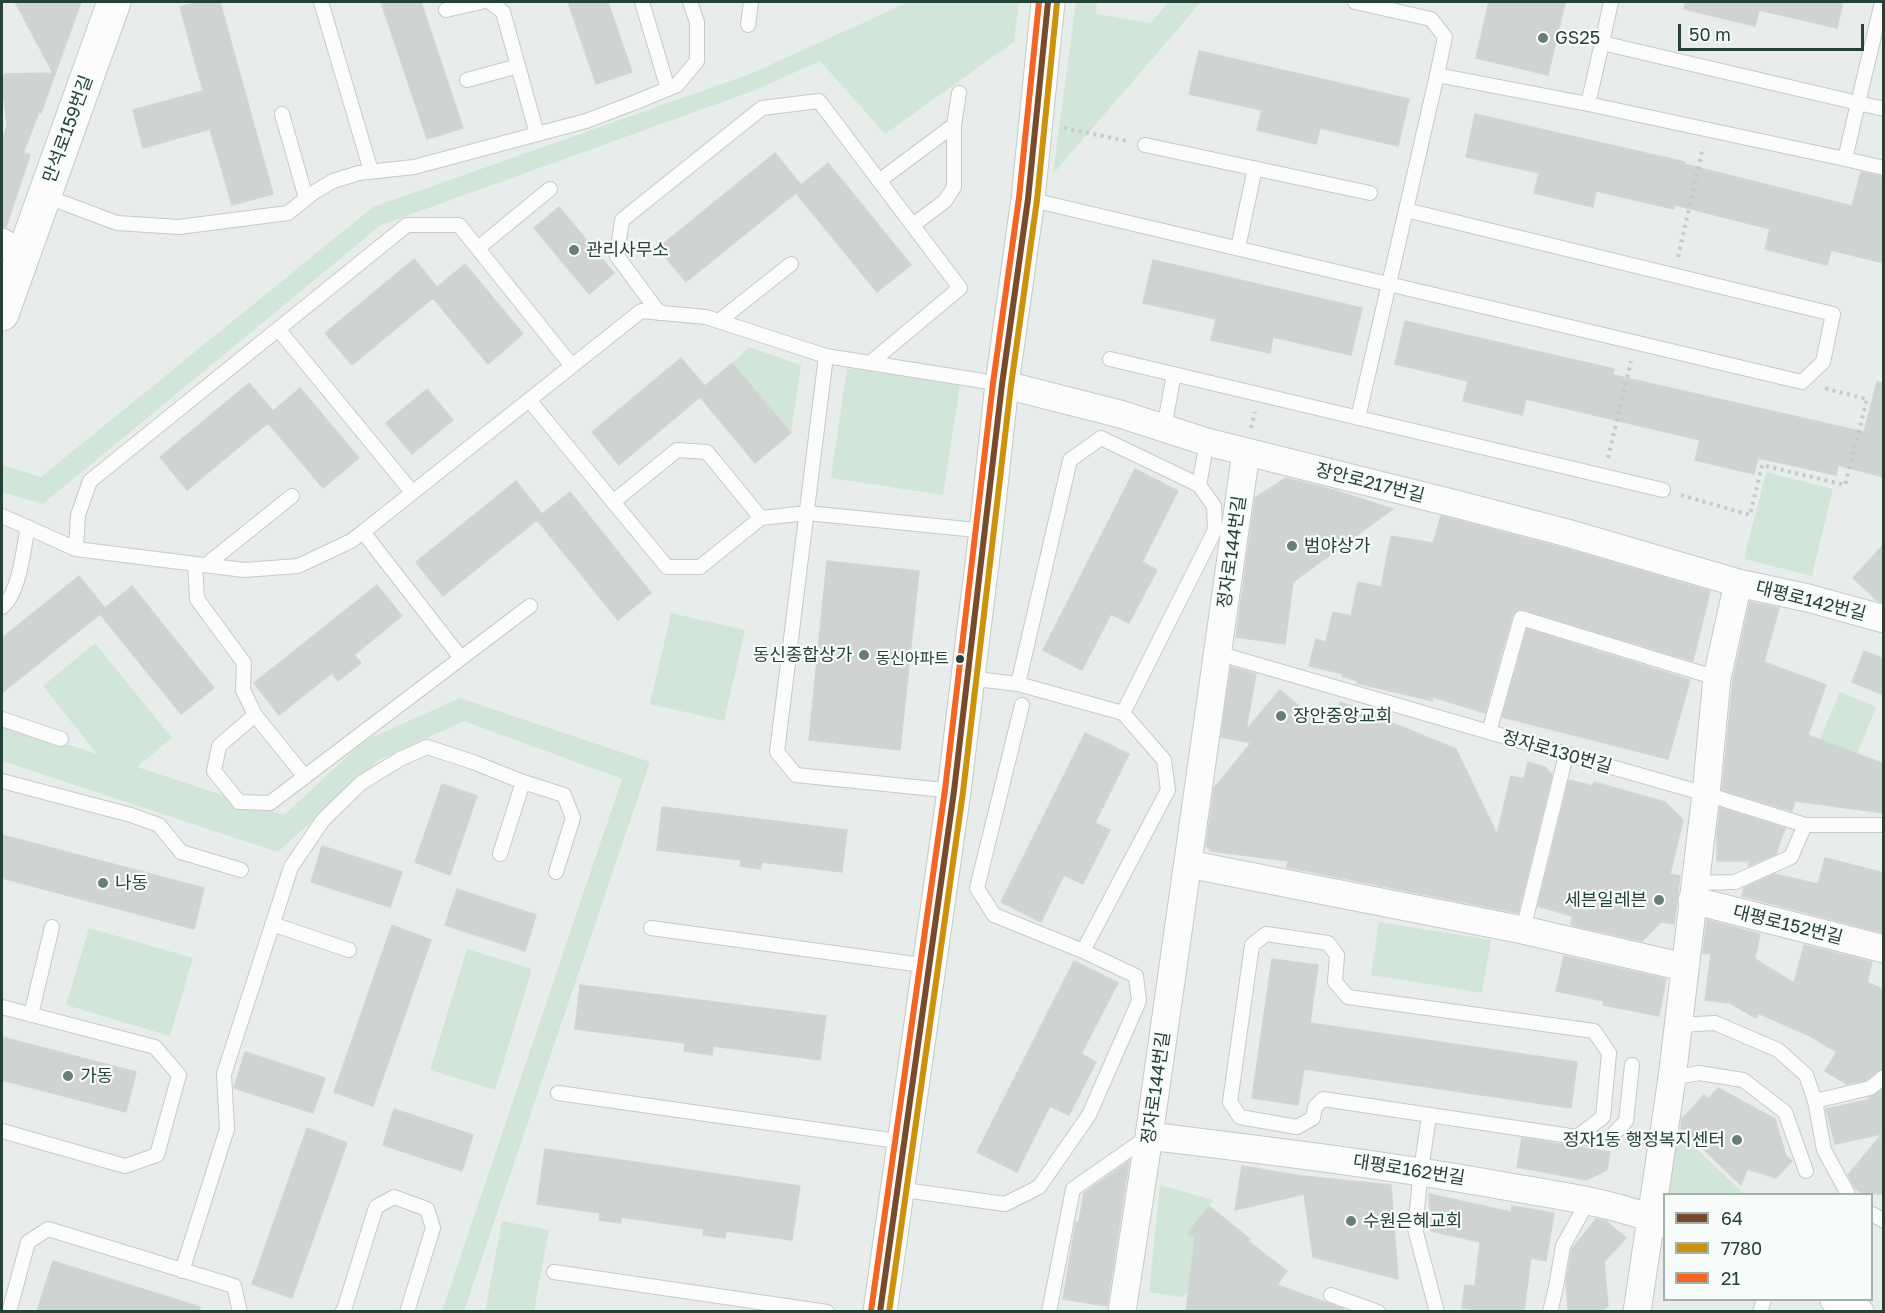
<!DOCTYPE html>
<html>
<head>
<meta charset="utf-8">
<style>
  body { margin:0 }
  #map { position:relative; width:1885px; height:1313px; overflow:hidden; background:#e8edeb; font-family:"Golos Text",sans-serif }
  canvas { display:block }
  .frame { position:absolute; inset:0; border:3px solid #24423a; pointer-events:none }
  .legend { position:absolute; left:1663px; top:1193px; width:210px; height:108px; box-sizing:border-box; background:#f7fbf9; border:2px solid #a3b1ad; margin:0; padding:8px 10px; list-style:none; font-size:18px; color:#24423a }
  .legend li { display:flex; align-items:center; gap:12px; height:30px }
  .legend b { width:30px; border:2px solid #a3b1ad }
  .scale { position:absolute; left:1678px; top:24px; width:186px; height:27px; box-sizing:border-box; border:3px solid #24423a; border-top:0; padding-left:8px; font-size:18px; line-height:21px; white-space:nowrap; color:#24423a; -webkit-text-stroke:4px #f7fbf9; paint-order:stroke }
</style>
</head>
<body>
<div id="map">
<canvas width="1885" height="1313"></canvas>
<div class="frame"></div>
<ul class="legend">
<li><b style="height:8px;background:#7a4b2a"></b>64</li>
<li><b style="height:8px;background:#cd920c"></b>7780</li>
<li><b style="height:8px;background:#f26522"></b>21</li>
</ul>
<div class="scale">50 m</div>
</div>
<script>
const c = document.querySelector('canvas').getContext('2d');
c.lineJoin = 'round';
function paint(path, color) { c.fillStyle = color; c.fill(path, 'evenodd'); }
function trace(path, color, width, dash) { c.strokeStyle = color; c.lineWidth = width; c.lineCap = dash ? 'butt' : 'round'; c.setLineDash(dash || []); c.stroke(path); }
function label(font, color, halo, rows, align = 'center') {
  c.font = font + ' "Golos Text","Noto Sans KR",sans-serif'; c.lineWidth = 4.5; c.setLineDash([]); c.textBaseline = 'middle'; c.strokeStyle = halo; c.fillStyle = color; for (const [text, x, y, turn = 0] of rows) {
    c.save(); c.translate(x, y); c.rotate((+turn || 0) * Math.PI / 180); c.textAlign = isNaN(turn) ? turn : align; if (halo) c.strokeText(text, 0, 0); c.fillText(text, 0, 0); c.restore();
  }
}
paint(new Path2D(`
  M909 2H1019L1014 42 885 134 820 61 753 91 381 225 43 504 2 492V465L41 477 373 207 750 74Z
  M1076 2H1097L1096 14 1150 23 1169 2H1201L1053 174Z
  M749 347 801 365 791 433 732 363Z
  M847 368 960 385 943 495 831 478Z
  M1766 472 1833 489 1812 576 1744 559Z
  M671 613 745 630 724 721 650 704Z
  M95 643 172 738 137 767 284 815 364 741 460 698 650 762 464 1311H442L622 779 464 721 379 760 278 852 2 761V723L97 754 43 686Z
  M1840 692 1876 707 1857 754 1826 742 1817 745Z
  M1379 922 1491 940 1482 993 1371 975Z
  M89 928 193 958 170 1036 66 1005Z
  M467 949 532 969 495 1090 430 1070Z
  M1677 1130 1744 1194H1668Z
  M1160 1185 1213 1200 1188 1233 1197 1240 1188 1292 1181 1297 1149 1292Z
  M502 1221 549 1230 534 1311H485Z`), '#d1e6d8');
const building = new Path2D(`
  M15 2H81L41 113 39 112 23 153 30 155 6 227H2V141L7 126 4 99 2 98V84L5 74 53 73Z
  M198 2H220L273 194 232 205 210 129 143 148 133 110 203 91 180 7Z
  M381 2H421L463 128 427 139Z
  M568 2H608L632 72 596 84Z
  M1489 2H1565L1548 75 1476 58Z
  M1685 2H1843L1837 28 1759 10 1755 26 1684 9Z
  M1199 51 1409 99 1398 146 1320 128 1316 144 1257 130 1262 110 1189 94Z
  M1475 114 1685 162 1684 164 1852 206 1861 172 1884 177V263L1831 250 1827 265 1765 249 1770 229 1675 205 1674 209 1596 191 1593 207 1534 193 1539 173 1466 157Z
  M775 153 801 185 828 163 911 265 877 292 796 193 686 282 658 248Z
  M559 207 614 273 589 294 534 228Z
  M414 259 437 287 465 264 523 334 488 364 433 298 352 365 325 333Z
  M1153 260 1362 308 1351 355 1273 337 1270 353 1211 340 1216 319 1143 303Z
  M1405 321 1614 369 1613 375 1864 432 1877 382 1884 383V477L1838 465 1836 475 1758 458 1754 474 1695 460 1700 440 1526 399 1522 415 1463 401 1468 381 1395 364Z
  M681 358 705 386 732 363 791 433 755 463 700 397 619 465 592 432Z
  M249 383 273 411 300 388 359 458 323 488 268 423 187 490 160 457Z
  M427 389 453 420 412 454 386 423Z
  M1135 469 1178 491 1142 562 1157 570 1129 623 1111 614 1082 670 1043 650Z
  M1286 478 1333 490 1393 509 1293 582 1285 644 1236 637 1255 498Z
  M516 481 542 514 570 492 651 593 618 620 537 520 443 596 416 562Z
  M1441 516 1563 548 1710 591 1693 661 1520 609 1512 616 1485 713 1430 696 1433 701 1356 683 1358 681 1342 676 1343 674 1309 666 1316 639 1326 642 1333 612 1351 616 1358 582 1381 587 1391 536 1433 543Z
  M1884 544V603L1878 601 1853 578Z
  M827 561 919 571 900 750 809 740Z
  M79 576 105 608 132 586 214 688 181 714 100 614 2 693V638Z
  M377 585 402 616 354 655 361 663 338 681 332 673 279 715 254 683Z
  M1750 602 1779 608 1764 662 1826 685 1808 735 1884 764V813L1795 801 1792 811 1722 790 1733 680Z
  M1527 629 1690 680 1668 759 1502 717Z
  M1864 651 1884 659V695L1852 682Z
  M1231 667 1256 674 1246 730 1280 690 1323 726 1341 702 1456 749 1497 834 1511 776 1524 779 1528 762 1545 767 1552 775 1518 913 1287 867 1288 861 1211 851 1206 846 1214 788 1251 743 1221 737Z
  M1085 733 1129 754 1095 823 1110 830 1083 884 1064 875 1041 922 1001 902Z
  M1569 780 1593 786 1594 782 1665 802 1683 820 1670 874 1680 876 1674 924 1661 922 1642 941 1571 925 1572 916 1538 906Z
  M442 784 477 796 450 875 415 862Z
  M662 807 847 830 842 872 762 862 760 869 740 866 741 860 657 850Z
  M1720 808 1785 828 1776 854 1748 866 1750 861H1717V834Z
  M2 835 204 888 194 929 2 878Z
  M322 846 402 872 390 907 311 882Z
  M1825 858 1884 873V933L1742 896 1744 888 1774 874 1818 884Z
  M457 889 536 915 525 951 445 925Z
  M1707 920 1760 934 1755 959 1794 983 1804 945 1872 962 1867 982 1884 990V1068L1866 1080 1847 1084 1825 1071 1837 1052 1810 1036 1758 1013 1756 1018 1730 1003 1705 1000 1711 954 1703 953Z
  M392 925 431 940 373 1106 334 1092Z
  M1564 956 1666 979 1659 1016 1603 1005 1604 1001 1556 991Z
  M1272 959 1318 965 1310 1023 1577 1062 1571 1108 1304 1069 1298 1105 1252 1098Z
  M1074 961 1118 983 1081 1054 1096 1062 1069 1115 1050 1106 1017 1172 977 1152Z
  M580 985 826 1016 820 1060 713 1046 712 1055 684 1051 685 1043 575 1029Z
  M2 1037 136 1072 126 1112 2 1080Z
  M245 1052 325 1078 313 1113 234 1088Z
  M1718 1088 1775 1119 1786 1156 1792 1161 1776 1178 1747 1169 1741 1185 1681 1128 1682 1119 1704 1095 1708 1099Z
  M1884 1089V1194H1863L1855 1188 1848 1175 1882 1134 1835 1144 1826 1109 1871 1099 1869 1097Z
  M394 1109 473 1135 462 1171 383 1145Z
  M307 1128 347 1143 292 1298 252 1284Z
  M1522 1138 1610 1152 1607 1170 1586 1180 1517 1167Z
  M545 1149 800 1186 792 1240 726 1231 725 1238 703 1235 704 1229 621 1217V1223L599 1220 600 1213 537 1204Z
  M1129 1161 1107 1306 1063 1299 1076 1222H1079L1084 1193Z
  M1242 1166 1301 1176 1391 1185 1398 1279 1313 1257 1304 1194 1235 1210Z
  M1429 1194 1511 1212 1512 1206 1554 1213 1546 1261 1531 1258 1524 1311H1486L1462 1308 1465 1285 1475 1286 1480 1242 1431 1231Z
  M1209 1206 1250 1239 1248 1241 1287 1271 1277 1285 1344 1309V1311H1186L1195 1238 1188 1233Z
  M1596 1219 1606 1221 1626 1238 1604 1262 1608 1306 1600 1311H1568L1566 1282 1572 1249Z
  M53 1261 200 1307 199 1311H37Z`);
paint(building, '#cfd4d2');
trace(building, '#d1d6d4', 1.5);
const lane = new Path2D(`
  M321 2 371 171
  M490 2 503 12 537 134
  M642 2 668 89
  M1355 2 1431 19 1445 37 1437 75
  M446 10 481 2
  M748 25 751 2
  M1602 43 1611 2
  M467 80 518 66
  M1588 104 1602 43 1858 103 1882 2
  M282 114 306 198
  M954 125 959 93
  M1145 145 1370 193
  M1845 159 1884 168
  M879 181 954 125V187L945 201 913 225
  M45 196 117 223 179 227 288 213 313 193 333 181 359 173 414 167 586 121 636 102 677 85 697 61V22L690 2
  M1028 199C1286 259 1544 321 1802 382L1823 362 1833 314 1406 210 1358 418
  M1406 210 1437 75 1588 104 1845 159 1858 103 1884 109
  M478 248 550 189
  M1238 248 1255 168
  M659 313 617 256 622 220 762 108 819 101 960 288 870 363
  M719 321 791 264
  M278 329 412 492
  M826 356 777 752 796 775 954 791
  M1110 359 1663 490
  M529 400 667 567H700L761 518 807 513 986 531
  M1164 428 1174 374
  M613 502 677 450 707 452 761 518
  M2 516 76 549 244 570 298 566 351 541 363 532 641 311 706 317 826 356 1002 384
  M363 532 461 658
  M76 549 78 515 90 481 407 225H459L572 366
  M195 564 197 599 244 663 243 690 255 715 219 746 214 771 239 802 270 803 530 606
  M206 565 292 496
  M2 607C20 593 23 549 28 527
  M1217 653 1489 732
  M968 678 1018 684 1123 713 1164 760 1168 790 1083 951
  M1717 678 1521 618 1489 732 1706 794 1805 825H1884
  M1018 684 1070 460 1101 438 1199 485
  M1123 713 1215 530 1214 506 1199 485 1207 442
  M255 715 305 777
  M2 719 61 739
  M2 781 131 815 159 825 181 852 241 870
  M523 782 564 795 573 818 556 872
  M1694 883 1735 882 1791 857 1805 825
  M272 924 349 950
  M651 928 929 966
  M1523 930 1566 755
  M1266 934 1328 943 1337 955 1335 982 1348 997 1594 1031 1609 1053 1603 1117 1577 1137 1323 1099 1315 1107 1313 1118 1297 1127 1240 1117 1230 1102 1252 945Z
  M2 1007 155 1047 179 1075 157 1155 125 1166 2 1131
  M31 1015 52 927
  M1678 1025 1715 1023 1778 1050 1806 1075 1815 1101 1824 1150 1848 1194
  M1672 1078 1699 1073 1743 1080 1785 1112 1806 1171
  M558 1093 904 1142
  M1815 1101 1870 1088 1884 1077
  M1429 1116 1421 1170 1415 1229 1437 1312
  M1577 1137 1608 1140 1626 1121 1632 1065
  M897 1189 1005 1204 1039 1187 1089 1115 1139 1001 1136 976 1083 951 994 915 977 888 1022 705
  M1872 1214 1884 1221
  M182 1271 227 1129 224 1074 291 867 323 820 361 783 400 759 427 747 473 762 523 782 500 854
  M554 1272 827 1312
  M1331 1295 1378 1312
  M9 1312 28 1242 48 1229 234 1286 240 1312
  M342 1312 344 1310 376 1207 394 1197 427 1209 433 1228 407 1312
  M1049 1312 1073 1189 1149 1136
  M1550 1312 1556 1287 1563 1246 1588 1201
  M1760 1312 1764 1300`);
const street = new Path2D(`
  M2 242 22 257
  M1002 384 1120 414 1207 442 1460 505 1567 533 1738 583 1808 598 1884 619
  M1188 864 1523 930 1684 967
  M1692 900 1884 949
  M1149 1136C1270 1151 1390 1165 1510 1187 1561 1196 1617 1203 1664 1224
  M1834 1300 1860 1312
  M1122 1312 1149 1136 1246 452
  M1637 1312 1672 1078 1706 794 1717 678 1738 583`);
const secondary = new Path2D(`
  M2 314 114 2
  M880 1312 954 791 986 531 1002 384 1028 199 1048 2`);
trace(lane, '#c5cac8', 16);
trace(street, '#c5cac8', 29);
trace(secondary, '#c3cbc8', 35);
trace(new Path2D(`
  M1064 128 1127 141
  M1678 257 1703 147
  M1251 428 1255 412
  M1608 458 1631 361
  M1681 495 1750 515 1762 465 1845 485 1867 399 1823 388`), '#c3ccca', 4, [3, 4.5]);
trace(lane, '#fcfcfc', 14);
trace(street, '#fcfcfc', 27);
trace(secondary, '#fcfcfc', 33);
trace(new Path2D(`
  M880 1312 954 791 1002 384 1028 199 1048 2`), '#7a4b2a', 6);
trace(new Path2D(`
  M889 1312 963 792 1011 385 1037 200 1057 3`), '#cd920c', 6);
trace(new Path2D(`
  M871 1311 945 790 993 383 1019 198 1039 2`), '#f26522', 6);
for (const [x, y, r, color] of [
  [1543,38,6,"#697e78"],
  [574,250,6,"#697e78"],
  [1292,546,6,"#697e78"],
  [864,655,6,"#697e78"],
  [960,659,5,"#24423a"],
  [1281,716,6,"#697e78"],
  [103,883,6,"#697e78"],
  [1659,900,6,"#697e78"],
  [68,1076,6,"#697e78"],
  [1737,1140,6,"#697e78"],
  [1351,1221,6,"#697e78"]
]) { const dot = new Path2D(); dot.arc(x, y, r, 0, 2 * Math.PI); c.fillStyle = color; c.fill(dot); trace(dot, '#f7fbf9', 2); }
label('16px', '#24423a', '#f7fbf9', [
  ["동신아파트",949,659]
], 'right');
label('18px', '#24423a', '#f7fbf9', [
  ["GS25",1555,38],
  ["관리사무소",586,250],
  ["범야상가",1304,546],
  ["동신종합상가",852,655,"right"],
  ["장안중앙교회",1293,716],
  ["나동",115,883],
  ["세븐일레븐",1647,900,"right"],
  ["가동",80,1076],
  ["정자1동 행정복지센터",1725,1140,"right"],
  ["수원은혜교회",1363,1221]
], 'left');
label('18px', '#24423a', '#f7fbf9', [
  ["만석로159번길",68,129,-70],
  ["장안로217번길",1370,483,14],
  ["정자로144번길",1232,552,-82],
  ["대평로142번길",1811,601,14],
  ["정자로130번길",1557,752,16],
  ["대평로152번길",1788,925,14],
  ["정자로144번길",1156,1088,-82],
  ["대평로162번길",1409,1170,9]
]);
</script>
</body>
</html>
